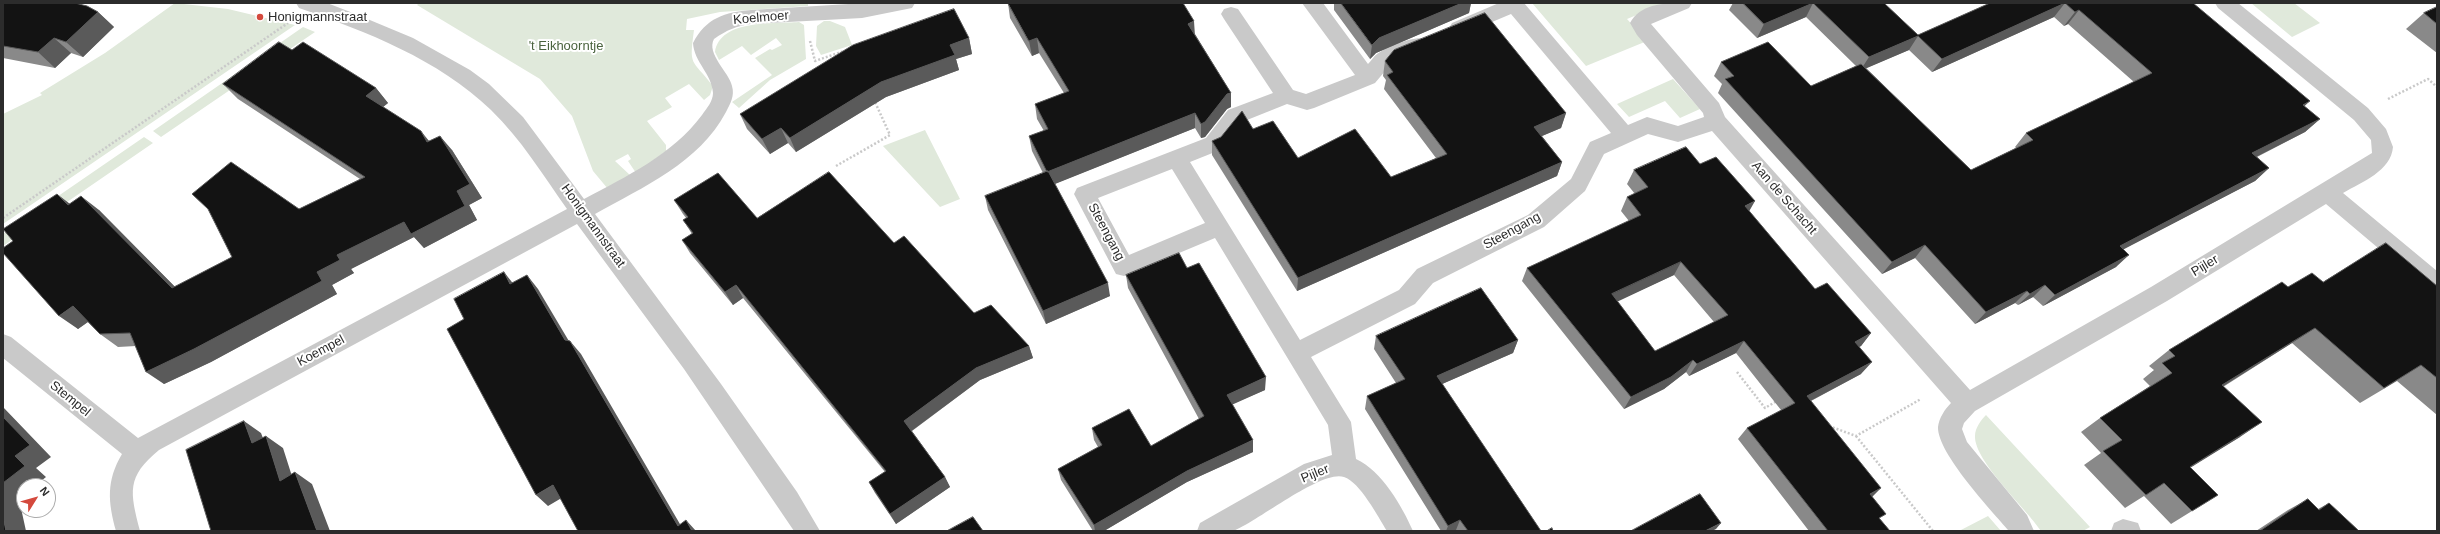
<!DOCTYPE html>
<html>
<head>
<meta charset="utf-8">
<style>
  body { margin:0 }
  #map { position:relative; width:2440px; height:534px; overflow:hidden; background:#fff; font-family:Arial,sans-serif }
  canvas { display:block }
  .frame { position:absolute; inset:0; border:4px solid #2c2c2c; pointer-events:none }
  .north { position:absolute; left:16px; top:478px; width:40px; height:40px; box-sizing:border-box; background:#fff; border:1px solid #ababab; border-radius:50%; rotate:53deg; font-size:11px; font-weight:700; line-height:16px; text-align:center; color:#2c2c2c }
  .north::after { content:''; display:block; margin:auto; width:14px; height:18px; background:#d4493d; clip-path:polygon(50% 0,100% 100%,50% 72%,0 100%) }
</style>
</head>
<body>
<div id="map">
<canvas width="2440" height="534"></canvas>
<div class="frame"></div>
<div class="north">N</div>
</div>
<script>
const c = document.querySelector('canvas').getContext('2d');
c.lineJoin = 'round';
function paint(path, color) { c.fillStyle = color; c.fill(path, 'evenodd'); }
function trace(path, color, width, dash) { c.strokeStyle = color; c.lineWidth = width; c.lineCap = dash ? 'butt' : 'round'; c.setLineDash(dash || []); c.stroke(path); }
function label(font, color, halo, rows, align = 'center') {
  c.font = font + ' Arial,sans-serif'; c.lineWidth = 4; c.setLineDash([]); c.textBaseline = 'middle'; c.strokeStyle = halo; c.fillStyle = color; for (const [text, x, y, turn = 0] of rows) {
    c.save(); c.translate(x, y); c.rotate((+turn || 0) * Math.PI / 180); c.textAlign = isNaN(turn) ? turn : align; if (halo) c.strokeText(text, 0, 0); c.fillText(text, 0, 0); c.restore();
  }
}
paint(new Path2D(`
  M175 3 228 9 295 25 3 224V114L42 95 40 93 105 53Z
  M419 3H808V6L720 12 687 19 686 30H694C689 67 691 58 713 86L710 95 704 100 689 84 665 98 672 107 647 121 666 145V151L636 173 628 161 631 159 628 154 615 161 631 176 608 189 593 171 572 116 540 79 417 5Z
  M1532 3H1666L1627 19 1647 41 1586 66Z
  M2251 3H2294L2320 23 2292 37Z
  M824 21H830L845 27 852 45 821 55 816 46 817 26Z
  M799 22 804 25 806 59 770 80 739 108 732 102 772 75 755 58 770 49 772 50 782 45 776 38 751 55 742 46 719 60 715 52C720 19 774 24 799 22Z
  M303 27 315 32 161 137 153 131Z
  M1673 79 1700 109 1680 118 1665 101 1629 117 1617 104Z
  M925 130 960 199 940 207 883 146Z
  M144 137 153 143 3 246V234Z
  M1986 415 2090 527 2083 531H2041C2026 508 1974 461 1975 436 1975 428 1981 420 1986 415Z
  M1988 516 2001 531H1959Z`), '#e0e9db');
trace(new Path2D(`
  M810 41 815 61 844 51
  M2388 99 2428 79 2437 87
  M836 166 890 135 875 102
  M3 218 288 23
  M1737 372 1765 408 1777 401
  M1829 426 1856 436 1921 399
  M1856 436 1933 531`), '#c9c9c9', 2.5, [2, 2]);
paint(new Path2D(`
  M296 3H327L353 13 413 38 470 70 489 84 523 117 584 199C627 176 672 155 702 115 707 108 713 101 713 93 712 74 694 62 693 43 706 18 725 12 751 10L865 3H915L912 8 862 18 751 24C736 26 727 30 714 39 706 54 729 72 732 86 735 96 730 104 726 112 699 163 643 187 595 214L721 384 797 492 820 531H794L684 369 577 224 159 450C126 477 130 492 140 531H116C108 502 106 481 122 454L3 358V334L11 337 138 438 567 209C543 175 521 139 491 110 438 59 367 32 299 8Z
  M1302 3H1323L1368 64C1371 61 1374 56 1377 54 1386 47 1415 35 1425 39L1428 44 1425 49 1391 64 1375 83 1314 108 1307 110 1287 104 1242 122 1220 150 1190 162 1300 340 1399 290 1417 269 1528 215 1571 179 1590 142 1611 133 1511 14 1466 33 1459 35 1452 33 1449 28 1452 23 1499 3H1524L1628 125 1647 117 1678 126 1704 117 1703 113 1637 35 1630 23C1642 1 1670 3 1692 3L1689 8 1651 24 1719 103 1725 117 1970 390 2151 287 2372 153 2371 140 2354 120 2218 8 2215 3H2238L2368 108 2386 129 2393 147C2391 171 2362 182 2343 193L2437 271V293L2429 291 2326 204 2167 301 1975 411 1964 423 1962 429 1967 442 2027 515 2034 531H2009C1992 511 1937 453 1938 427 1939 418 1945 409 1951 403L1712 131 1678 142 1648 134 1604 154 1585 191 1544 227 1433 283 1415 304 1311 357 1351 422 1356 459C1382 471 1402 506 1413 531H1387C1378 517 1360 482 1344 477 1322 469 1257 522 1233 531 1223 534 1207 531 1197 531L1200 523 1304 464 1332 455 1328 425 1215 238 1124 276 1116 274 1074 194 1077 188 1206 138 1228 110 1273 93 1224 19 1221 14 1224 9 1231 7 1238 9 1293 90 1306 94 1355 75ZM1172 169 1205 223 1129 255 1098 198Z
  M2123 519 2138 523 2141 531H2111L2114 523Z`), '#c9c9c9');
paint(new Path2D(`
  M3 3 98 12 114 27 83 57 71 53 55 68 3 58Z
  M1008 3 1195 34 1231 93V107L1227 109 1205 137 1201 138 1195 128 1054 184 1110 296 1046 324 988 210 985 196 1043 173 1032 151 1029 136 1044 131 1037 119 1035 104 1064 93 1039 53 1032 56 1010 18Z
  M1334 3H1471L1469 13 1376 53 1370 59 1334 10Z
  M1733 3H1884L1918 35 1990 3H2193L2304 106 2320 119 2305 132 2257 157 2269 168 2255 181 2123 249 2116 267 2043 306 2033 297 2018 305 2015 303 1975 324 1915 258 1882 274 1718 93 1722 84 1714 76 1721 62 1811 86 1856 66 1806 17 1757 38 1729 10ZM2054 17 2064 26 2068 24 2134 82 2026 133 2015 147 2016 148 1971 170 1866 68 1909 50 1932 72Z
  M2437 7V53L2406 29 2424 13Z
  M969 38 972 54 956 59 959 70 886 97 796 152 788 143 770 154 747 129 740 114Z
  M292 50 376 88 388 103 383 107 429 141 452 150 482 198 469 205 477 220 424 248 414 237 351 269 354 273 332 285 337 294 211 362 164 384 136 346 118 347 100 334 88 322 78 329 13 241 57 194 70 204 99 210 175 287 232 257 299 209 360 179 238 99 223 84Z
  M1385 61 1566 113 1561 128 1542 136 1562 162 1557 176 1297 291 1212 155V141L1253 129 1298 158 1391 177 1436 158 1384 89 1386 80 1383 76Z
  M1700 164 1749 211 1815 289 1871 333 1861 346 1859 347 1861 374 1811 401 1872 497 1880 519 1890 531H1809L1738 439 1747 428 1781 410 1736 353 1689 376 1686 372 1664 389 1624 409 1522 281 1527 268 1629 221 1621 211 1627 197 1635 194 1627 184 1634 170ZM1674 275 1714 322 1655 351 1617 301Z
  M674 200 757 218 894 243 974 313 1029 346 1033 358 980 380 912 431 945 477 950 487 896 524 875 493 869 482 885 472 743 298 733 305 690 253 682 240 692 234 683 220 686 218 683 214Z
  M1187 268 1265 390 1232 404 1253 452 1187 482 1104 531H1093L1061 480 1058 469 1098 447 1094 440 1092 428 1151 446 1199 419 1128 288 1126 275Z
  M2323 282 2437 286V415L2397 381 2360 403 2292 343 2223 387 2240 437 2190 467 2192 511 2171 524 2144 496 2125 508 2084 465 2101 453 2081 432 2100 418 2150 386 2143 379 2154 370 2149 366 2169 350 2288 287Z
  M1376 336 1518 340 1513 353 1442 384 1541 531H1456V530L1454 531H1441L1365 409 1367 396 1396 383 1374 349Z
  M2308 499 2318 509 2329 503 2359 531H2256L2288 510Z`), '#898989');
paint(new Path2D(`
  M1462 3H1471L1469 13 1376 53 1370 59 1372 45 1379 38Z
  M1813 3 1806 17 1757 38 1764 24Z
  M2065 3 2054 17 1932 72 1942 59Z
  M2079 10 2068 24 2064 26 2075 12Z
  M98 12 114 27 83 57 66 42Z
  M1194 21 1195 36 1188 24Z
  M1918 36 1909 50 1860 71 1869 57Z
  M54 38 71 53 55 68 38 52Z
  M969 38 972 54 956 59 959 70 886 97 796 152 790 138 881 82 950 45Z
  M1037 38 1039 53 1032 56 1029 41Z
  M376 88 388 103 378 111 366 96Z
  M1231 93V107L1227 109 1205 137 1201 138V124L1227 94Z
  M2310 101 2296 114 2303 105Z
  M1195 113V128L1050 186 1047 172Z
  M1566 113 1561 128 1530 141 1534 127Z
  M2320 119 2305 132 2238 166 2252 153Z
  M781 128 788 143 770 154 762 139Z
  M421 131 433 146 427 142Z
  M440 136 452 150 482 198 469 205 477 220 424 248 414 237 351 269 354 273 332 285 337 294 211 362 164 384 146 372 317 272 337 255 457 191Z
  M1562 162 1557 176 1297 291 1298 278Z
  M2269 168 2255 181 2107 258 2120 246Z
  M57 194 75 208 68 205Z
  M81 196 99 210 189 301 172 288Z
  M1755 201 1747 215 1745 206Z
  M1925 245 1915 258 1882 274 1892 262Z
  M2129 255 2116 267 2043 306 2055 295Z
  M1681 262 1674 275 1606 307 1612 294Z
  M504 272 515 286 510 284Z
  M527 275 538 289 576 353 565 340Z
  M1108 283 1110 296 1046 324 1043 311Z
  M736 285 743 298 733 305 725 292Z
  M2045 285 2033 297 2018 305 2030 294Z
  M2027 291 2015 303 1975 324 1986 312Z
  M73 306 92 319 78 329 59 316Z
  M2315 328 2292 343 2201 400 2222 385Z
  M1871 333 1861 346 1844 354 1855 342Z
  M1518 340 1513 353 1433 388 1437 376Z
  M570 341 581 354 684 531 678 526Z
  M1744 341 1736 353 1689 376 1697 364Z
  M1029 346 1033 358 980 380 910 432 904 421 976 368Z
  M1693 360 1686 372 1664 389 1624 409 1631 397Z
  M1872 362 1861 374 1797 408 1807 396Z
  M1266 377 1265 390 1227 407V395Z
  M3 407 51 457 36 468 46 477 35 486H24V495L19 499 26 531H6L3 516V483L15 456 3 417Z
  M244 421 261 433 269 454 252 443Z
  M2262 422 2240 437 2169 481 2190 467Z
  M266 436 283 448 297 492 280 481Z
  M1253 440V452L1187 482 1104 531H1095L1094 525 1187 471Z
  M295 472 312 484 330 531H317Z
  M945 477 950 487 896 524 890 514Z
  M553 485 565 496 548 506 536 495Z
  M1881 488 1870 499V494Z
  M686 520 696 531H692Z
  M1460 520 1456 530 1454 531H1446L1448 526Z
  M1721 523 1716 529 1712 531H1705Z`), '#5a5a5a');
const building = new Path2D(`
  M3 3H75L87 6 98 12 66 42 54 38 38 52 3 46Z
  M1008 3H1183L1194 21 1188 24 1231 93 1227 94 1205 122 1201 124 1195 113 1047 172 1029 136 1048 129 1035 104 1069 91 1037 38 1029 41Z
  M1341 3H1462L1379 38 1372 45Z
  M1743 3H1884L1918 35 1990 3H2193L2310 101 2303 105 2320 119 2252 153 2269 168 2120 246 2129 255 2055 295 2045 285 2030 294 2027 291 1986 312 1925 245 1892 262 1725 79 1734 76 1721 62 1768 42 1811 86 1861 64 1971 170 2033 140 2026 133 2152 73 2079 10 2075 12 2065 3 1942 59 1918 36 1869 57 1813 3 1764 24Z
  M2437 7V24L2424 13Z
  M954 9 969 38 950 45 955 55 881 82 790 138 781 128 762 139 740 114 853 45Z
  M1485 13 1566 113 1534 127 1562 162 1298 278 1212 141 1221 137 1242 111 1253 129 1273 121 1298 158 1355 129 1391 177 1447 154 1387 75 1393 72 1385 61 1394 50Z
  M279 42 292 50 303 42 376 88 366 96 421 131 427 142 440 136 470 184 457 191 465 206 411 234 404 222 337 255 340 260 317 272 322 281 194 349 146 372 130 333 100 334 73 306 59 316 3 253V248L13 241 3 229 57 194 68 205 81 196 172 288 232 257 208 209 192 194 231 162 299 209 365 177 223 84Z
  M1686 147 1700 164 1716 157 1755 201 1745 206 1815 289 1827 283 1871 333 1855 342 1872 362 1807 396 1881 488 1870 494 1886 514 1879 518 1890 531H1828L1747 428 1795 403 1744 341 1697 364 1693 360 1671 377 1631 397 1527 268 1641 215 1627 197 1648 187 1634 170ZM1681 262 1728 315 1655 351 1612 294Z
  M1048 171 1108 283 1043 311 985 196Z
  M829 172 894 243 904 236 974 313 991 305 1029 346 976 368 904 421 945 477 890 514 869 482 886 471 736 285 725 292 682 240 693 233 683 220 688 217 674 200 718 173 757 218Z
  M2386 243 2437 286V378L2421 365 2384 388 2315 328 2222 385 2262 422 2190 467 2218 495 2192 511 2164 483 2146 495 2103 451 2122 440 2100 418 2172 373 2162 363 2175 356 2169 350 2282 282 2288 287 2312 273 2323 282Z
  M1179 253 1187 268 1199 263 1266 377 1227 395 1253 440 1187 471 1094 525 1058 469 1102 445 1092 428 1129 409 1151 446 1204 416 1126 275Z
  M504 272 510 284 527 275 565 340 570 341 678 526 686 520 692 531H578L553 485 536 495 447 329 464 319 454 299Z
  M1481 288 1518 340 1437 376 1541 531H1468L1460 520 1448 526 1367 396 1405 379 1376 336Z
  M3 417 30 445 15 456 25 466 3 483Z
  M244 421 252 443 266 436 280 481 295 472 317 531H211L186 450Z
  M1700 494 1721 523 1705 531H1631Z
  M2308 499 2319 510 2329 503 2359 531H2260Z
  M3 516 6 531H3Z
  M973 517 983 531H947Z
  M1552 528 1553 531H1547Z`);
paint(building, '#131313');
trace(building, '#5a5a5a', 1);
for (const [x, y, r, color] of [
  [260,17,4,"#d4493d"]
]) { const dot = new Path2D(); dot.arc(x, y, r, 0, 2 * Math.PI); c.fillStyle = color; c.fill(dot); trace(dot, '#fff', 1.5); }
label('13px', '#2c2c2c', '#fff', [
  ["Honigmannstraat",268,17]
], 'left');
label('13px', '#2c2c2c', '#fff', [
  ["Koelmoer",761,18,-5],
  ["Aan de Schacht",1784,198,49],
  ["Honigmannstraat",593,226,54],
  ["Steengang",1512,231,-29],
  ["Steengang",1106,232,62],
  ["Pijler",2205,266,-31],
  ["Koempel",321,351,-28],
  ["Stempel",70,399,39],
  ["Pijler",1315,474,-22]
]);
label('13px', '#4a633e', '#fff', [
  ["'t Eikhoorntje",566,46]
]);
</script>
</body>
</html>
